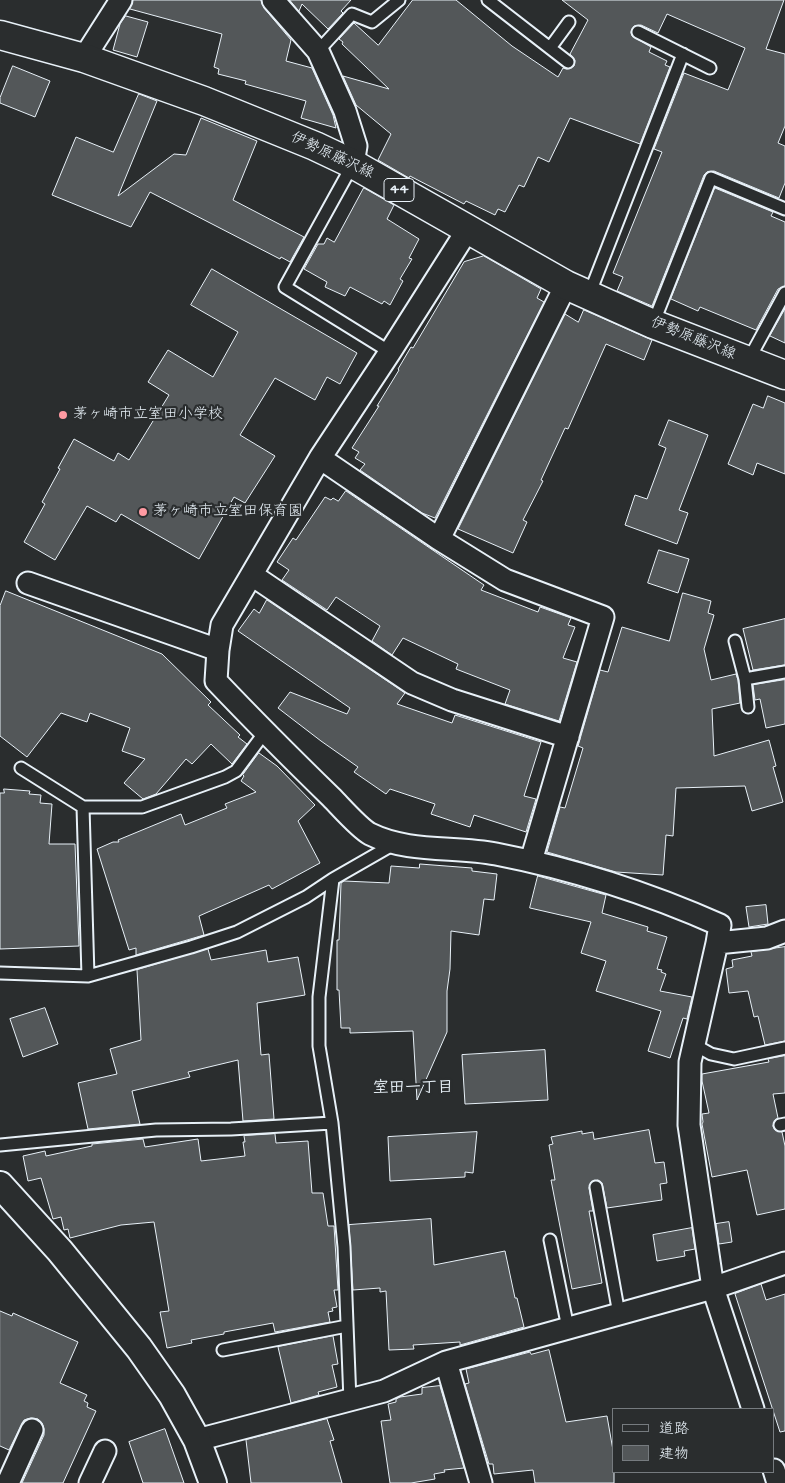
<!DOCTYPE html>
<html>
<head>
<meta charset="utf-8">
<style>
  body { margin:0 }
  #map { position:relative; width:785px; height:1483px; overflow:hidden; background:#2a2d2e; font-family:"Architects Daughter","Klee One",sans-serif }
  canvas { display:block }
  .legend { position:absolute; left:612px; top:1408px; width:162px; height:65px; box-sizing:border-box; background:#2a2d2e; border:1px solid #767b7f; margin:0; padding:6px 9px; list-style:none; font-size:15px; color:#e8f1f8 }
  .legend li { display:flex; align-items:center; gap:10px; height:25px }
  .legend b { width:25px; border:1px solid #767b7f }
</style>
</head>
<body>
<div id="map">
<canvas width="785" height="1483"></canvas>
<ul class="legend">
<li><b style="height:6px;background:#2a2d2e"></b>道路</li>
<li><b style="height:14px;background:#535759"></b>建物</li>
</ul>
</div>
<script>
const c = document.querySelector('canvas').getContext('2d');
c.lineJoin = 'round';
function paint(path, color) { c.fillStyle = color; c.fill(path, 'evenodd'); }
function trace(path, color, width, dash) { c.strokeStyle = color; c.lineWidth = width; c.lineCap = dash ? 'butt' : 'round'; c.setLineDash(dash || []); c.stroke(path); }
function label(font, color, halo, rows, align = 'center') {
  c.font = font + ' "Architects Daughter","Klee One",sans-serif'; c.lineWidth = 4.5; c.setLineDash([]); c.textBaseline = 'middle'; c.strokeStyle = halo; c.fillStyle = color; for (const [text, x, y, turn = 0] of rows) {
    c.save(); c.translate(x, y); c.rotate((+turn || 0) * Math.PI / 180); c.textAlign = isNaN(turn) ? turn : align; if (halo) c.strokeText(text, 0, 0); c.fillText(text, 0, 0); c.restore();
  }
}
const building = new Path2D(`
  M133 0H261L264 8 291 40 286 61 312 68 333 115 336 128 301 118 306 101 245 84 246 81 218 74 219 69 214 67 222 34 130 9Z
  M290 0H351L341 11 343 13 328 29 302 4 299 11Z
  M413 0H456L512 46 558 77 563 68 567 69 574 66 575 60 570 54 588 20 562 0H784L766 49 785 54V126L778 143 785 146V183L779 198 714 171 707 172 704 175 652 306 617 291 623 277 613 273 662 152 654 149 684 73 728 90 745 48 667 14 658 33 641 25 634 26 631 32 632 36 651 47 649 52 667 61 665 65 670 67 640 144 570 118 549 162 538 157 524 187 519 185 505 212 498 209 495 215 466 201 464 204 410 176 409 178 378 160 391 134 356 105 343 76 389 89 342 44 343 42 339 39 354 23 378 45Z
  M126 16 148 22 137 57 113 50 120 24Z
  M13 66 50 81 35 117 0 103V98Z
  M139 94 157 101 118 196 174 154 186 155 201 118 257 141 233 200 304 237 290 262 281 257 280 259 150 192 131 227 52 195 76 137 113 152Z
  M364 188 394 205 387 219 419 239 409 258 412 259 400 279 403 281 390 305 384 301 382 304 350 287 345 296 325 287 327 282 304 269 318 244H324L327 238 334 242Z
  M715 188 773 212 771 216 785 222V286L778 289 756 330 700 307 698 311 671 299Z
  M484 256 541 289 537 298 544 302 435 518 422 513 360 470 365 464 355 458 359 452 352 448 379 406H377L399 370 398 369 411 347 413 348 464 262Z
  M212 269 357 353 340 384 327 377 315 400 275 378 240 435 275 456 245 503 234 497 199 559 121 514 116 522 87 506 55 560 24 542 45 504 42 502 60 469 58 468 74 439 114 461 118 453 129 460 169 395 148 382 168 350 213 377 238 332 191 305Z
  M785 309V343L770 336Z
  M584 310 652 340 644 360 606 344 568 429 565 428 541 480 543 481 523 520 527 522 513 553 458 529 565 314 578 322Z
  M768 396 785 403V474L757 463 753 475 728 464 753 404 763 408Z
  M669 420 708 435 679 510 688 513 677 544 625 525 635 495 647 499 666 448 659 445Z
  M346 491 484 585 481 590 538 612 540 607 571 618 568 625 575 627 563 658 577 662 559 721 505 704 510 690 456 669 458 664 403 638 392 655 372 641 380 626 336 597 327 610 282 580 289 570 277 562 293 538 296 540 325 497 331 500 333 498 338 501Z
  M659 550 689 559 678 593 648 583Z
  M6 591 162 654 211 702 208 705 240 735 238 737 247 744 232 764 211 744 192 764 186 759 156 794 143 799 124 783 145 759 122 751 130 728 90 713 87 722 61 713 27 757 0 736V606Z
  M683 593 711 601 708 613 714 615 704 649 711 680 736 674 738 680 740 703 712 709 714 756 769 740 776 766 773 767 783 802 752 811 745 786 676 788 673 836 666 835 663 875 616 872 547 852 560 807 565 808 583 748 578 746 600 670 608 672 622 627 669 641Z
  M267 600 405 693 397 704 452 723 455 715 541 742 524 796 536 799 526 832 474 815 470 827 431 814 435 804 390 789 386 794 354 772 358 767 321 741 278 708 290 692 347 714 350 708 238 631 254 609 259 613Z
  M785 619V665L753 670 743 629Z
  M785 680V724L766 728 760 699 755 700 753 685Z
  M259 753 277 766 315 805 298 821 320 863 272 889 269 885 199 916 204 935 136 955V948L129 950 97 849 113 842H119L118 840 181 814 185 825 227 808 225 804 256 792 241 781 244 776 243 775Z
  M4 789 30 791 29 794 41 795 40 803 52 804 49 844H75L79 946 0 949V793H4Z
  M420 864 472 868V871L497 874 494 900 484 899 479 935 451 931 450 969 447 991V1032L417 1100 413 1031 350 1033V1028H341L339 990H337V940H339L341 883 344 881 389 883 391 866 419 868Z
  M538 876 606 895 602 913 648 927 647 931 667 937 657 969 662 970 661 972 666 974 660 991 692 997 687 1019 683 1018 670 1058 648 1051 661 1011 596 991 606 961 581 953 591 922 530 908Z
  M766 905 768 924 749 927 746 907Z
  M785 947V1041L765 1045 758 1016 754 1017 748 991 729 993 726 969 733 967 732 960 752 956 751 952Z
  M208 949 211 960 266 950 268 962 298 957 305 995 257 1003 261 1055 269 1054 274 1119 243 1121 238 1060 188 1072 190 1077 132 1091 140 1124 88 1129 78 1083 117 1074 110 1049 141 1040 137 970Z
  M45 1008 58 1044 23 1057 10 1019Z
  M545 1050 548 1100 465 1104 462 1055Z
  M785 1056V1093L773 1094 778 1118 775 1120 773 1126 775 1130 782 1132 785 1146V1209L757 1215 747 1170 712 1177 702 1124 703 1122 702 1114 709 1113 702 1081V1074L769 1062 768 1059Z
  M649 1130 655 1163 664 1162 667 1183 660 1184 662 1200 607 1208 602 1183 598 1180 591 1182 589 1188 593 1211H589L602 1283 572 1289 551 1180H555L549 1145 553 1144 551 1137 582 1131V1134L593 1132 594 1139Z
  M477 1132 473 1173 465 1172V1177L390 1181 388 1137Z
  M275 1134 276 1143 308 1141 312 1193H323L328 1226H334L338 1290H334L337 1307 332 1308 333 1311 328 1312 330 1322 275 1332 273 1323 224 1332V1334L191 1340 192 1343 167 1348 160 1312 169 1311 154 1222 121 1225 70 1238 68 1229 64 1230 61 1217 53 1219 41 1178 28 1181 23 1156 45 1151 46 1156 92 1146V1144L143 1139 145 1147 198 1139 201 1161 245 1156 243 1142H245L244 1136Z
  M431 1219 434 1265 505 1251 515 1298H517L524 1327 460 1345V1342L413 1345 414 1349 389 1350 386 1291 380 1292V1288L353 1290 349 1225Z
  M729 1222 732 1242 719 1244 716 1224Z
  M692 1228 695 1249 684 1251 685 1256 657 1261 653 1235Z
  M761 1284 766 1300 785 1294V1431L780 1432 735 1294Z
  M0 1311 12 1316 13 1313 78 1342 60 1383 87 1395 84 1401 88 1403 87 1407 96 1411 63 1483H22L44 1435V1429L42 1423 38 1419 31 1418 24 1420 9 1450 0 1446Z
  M333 1336 338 1364 332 1365 337 1387 318 1392 319 1395 291 1403 278 1347Z
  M549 1350 566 1422 607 1416 614 1456V1483H535L533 1470 494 1474 493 1464H489L465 1384 469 1383 466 1369 530 1352 531 1354Z
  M440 1386 464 1468 444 1470 445 1472 434 1474 435 1479 411 1483H390L381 1421 391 1420 388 1404 396 1402V1399L400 1397 422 1394V1388Z
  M327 1419 334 1440 330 1441 342 1483H251L246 1440Z
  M165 1429 184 1483H143L129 1442Z`);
paint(building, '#535759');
trace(building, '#e8f1f8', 1);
const service = new Path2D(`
  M488 0 568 62
  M638 32 710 68
  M550 48 569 22
  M318 51 352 14 372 22 399 0
  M353 164 285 287 390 352
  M589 295 683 54
  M653 324 711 178 785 209
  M748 361 785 293
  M735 641 745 679 748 707
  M745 679 785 672
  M21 768 83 807
  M333 879 319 997V1046L332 1123 344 1247 350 1401
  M0 973 88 976 191 947 237 932 306 897 333 879 394 844
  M88 976 83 807H142L225 777 236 771 265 732
  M693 1044 711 1054 734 1059 785 1048
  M780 1125 785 1124
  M0 1145 156 1130 231 1129 332 1123
  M596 1187 619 1314
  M550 1240 568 1328
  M223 1350 347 1326`);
const minor = new Path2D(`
  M273 0 318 51 345 111 356 146 353 164
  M84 58 121 0
  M468 229 390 352 320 458 222 625 218 650 216 681C254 721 292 759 331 797 341 807 359 828 370 834 408 853 455 846 496 854 573 869 648 893 720 925L717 943 767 938 785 931
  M320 458 439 539 505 580 603 617 531 861
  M439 539 566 285
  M252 575 412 683 452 700 568 737
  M28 583 218 650
  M717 943 690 1062 689 1125 713 1288 753 1409
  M446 1362 481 1483
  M197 1440 384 1391 446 1362 713 1288 785 1263
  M774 1470 778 1483
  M8 1483 32 1430
  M90 1483 105 1451`);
const tertiary = new Path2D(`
  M0 1185 60 1251 139 1348 172 1395 197 1440 213 1483`);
const primary = new Path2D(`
  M0 35 84 58 204 101 315 146 353 164 566 285 653 324 785 375`);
trace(service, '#e8f1f8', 15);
trace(minor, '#e8f1f8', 25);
trace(tertiary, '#e8f1f8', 30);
trace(primary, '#e8f1f8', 31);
trace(service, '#2a2d2e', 11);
trace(minor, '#2a2d2e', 21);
trace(tertiary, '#2a2d2e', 26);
trace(primary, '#2a2d2e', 28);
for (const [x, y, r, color] of [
  [63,415,5,"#ff9aa2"],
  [143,512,5,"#ff9aa2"]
]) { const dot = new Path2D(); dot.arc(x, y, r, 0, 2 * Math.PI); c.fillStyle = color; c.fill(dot); trace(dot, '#2a2d2e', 2); }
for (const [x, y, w] of [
  [399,190,30]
]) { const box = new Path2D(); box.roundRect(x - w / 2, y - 11.5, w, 23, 4); c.fillStyle = '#2a2d2e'; c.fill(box); trace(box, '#e8f1f8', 1); }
label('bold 14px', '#e8f1f8', null, [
  ["44",399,190]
]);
label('15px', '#e8f1f8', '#2a2d2e', [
  ["伊勢原藤沢線",332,156,25],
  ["伊勢原藤沢線",693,339,22]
]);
label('15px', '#e8f1f8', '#2a2d2e', [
  ["茅ヶ崎市立室田小学校",73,415],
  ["茅ヶ崎市立室田保育園",153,512]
], 'left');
label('bold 16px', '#e8f1f8', '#2a2d2e', [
  ["室田一丁目",413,1089]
]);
</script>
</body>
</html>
